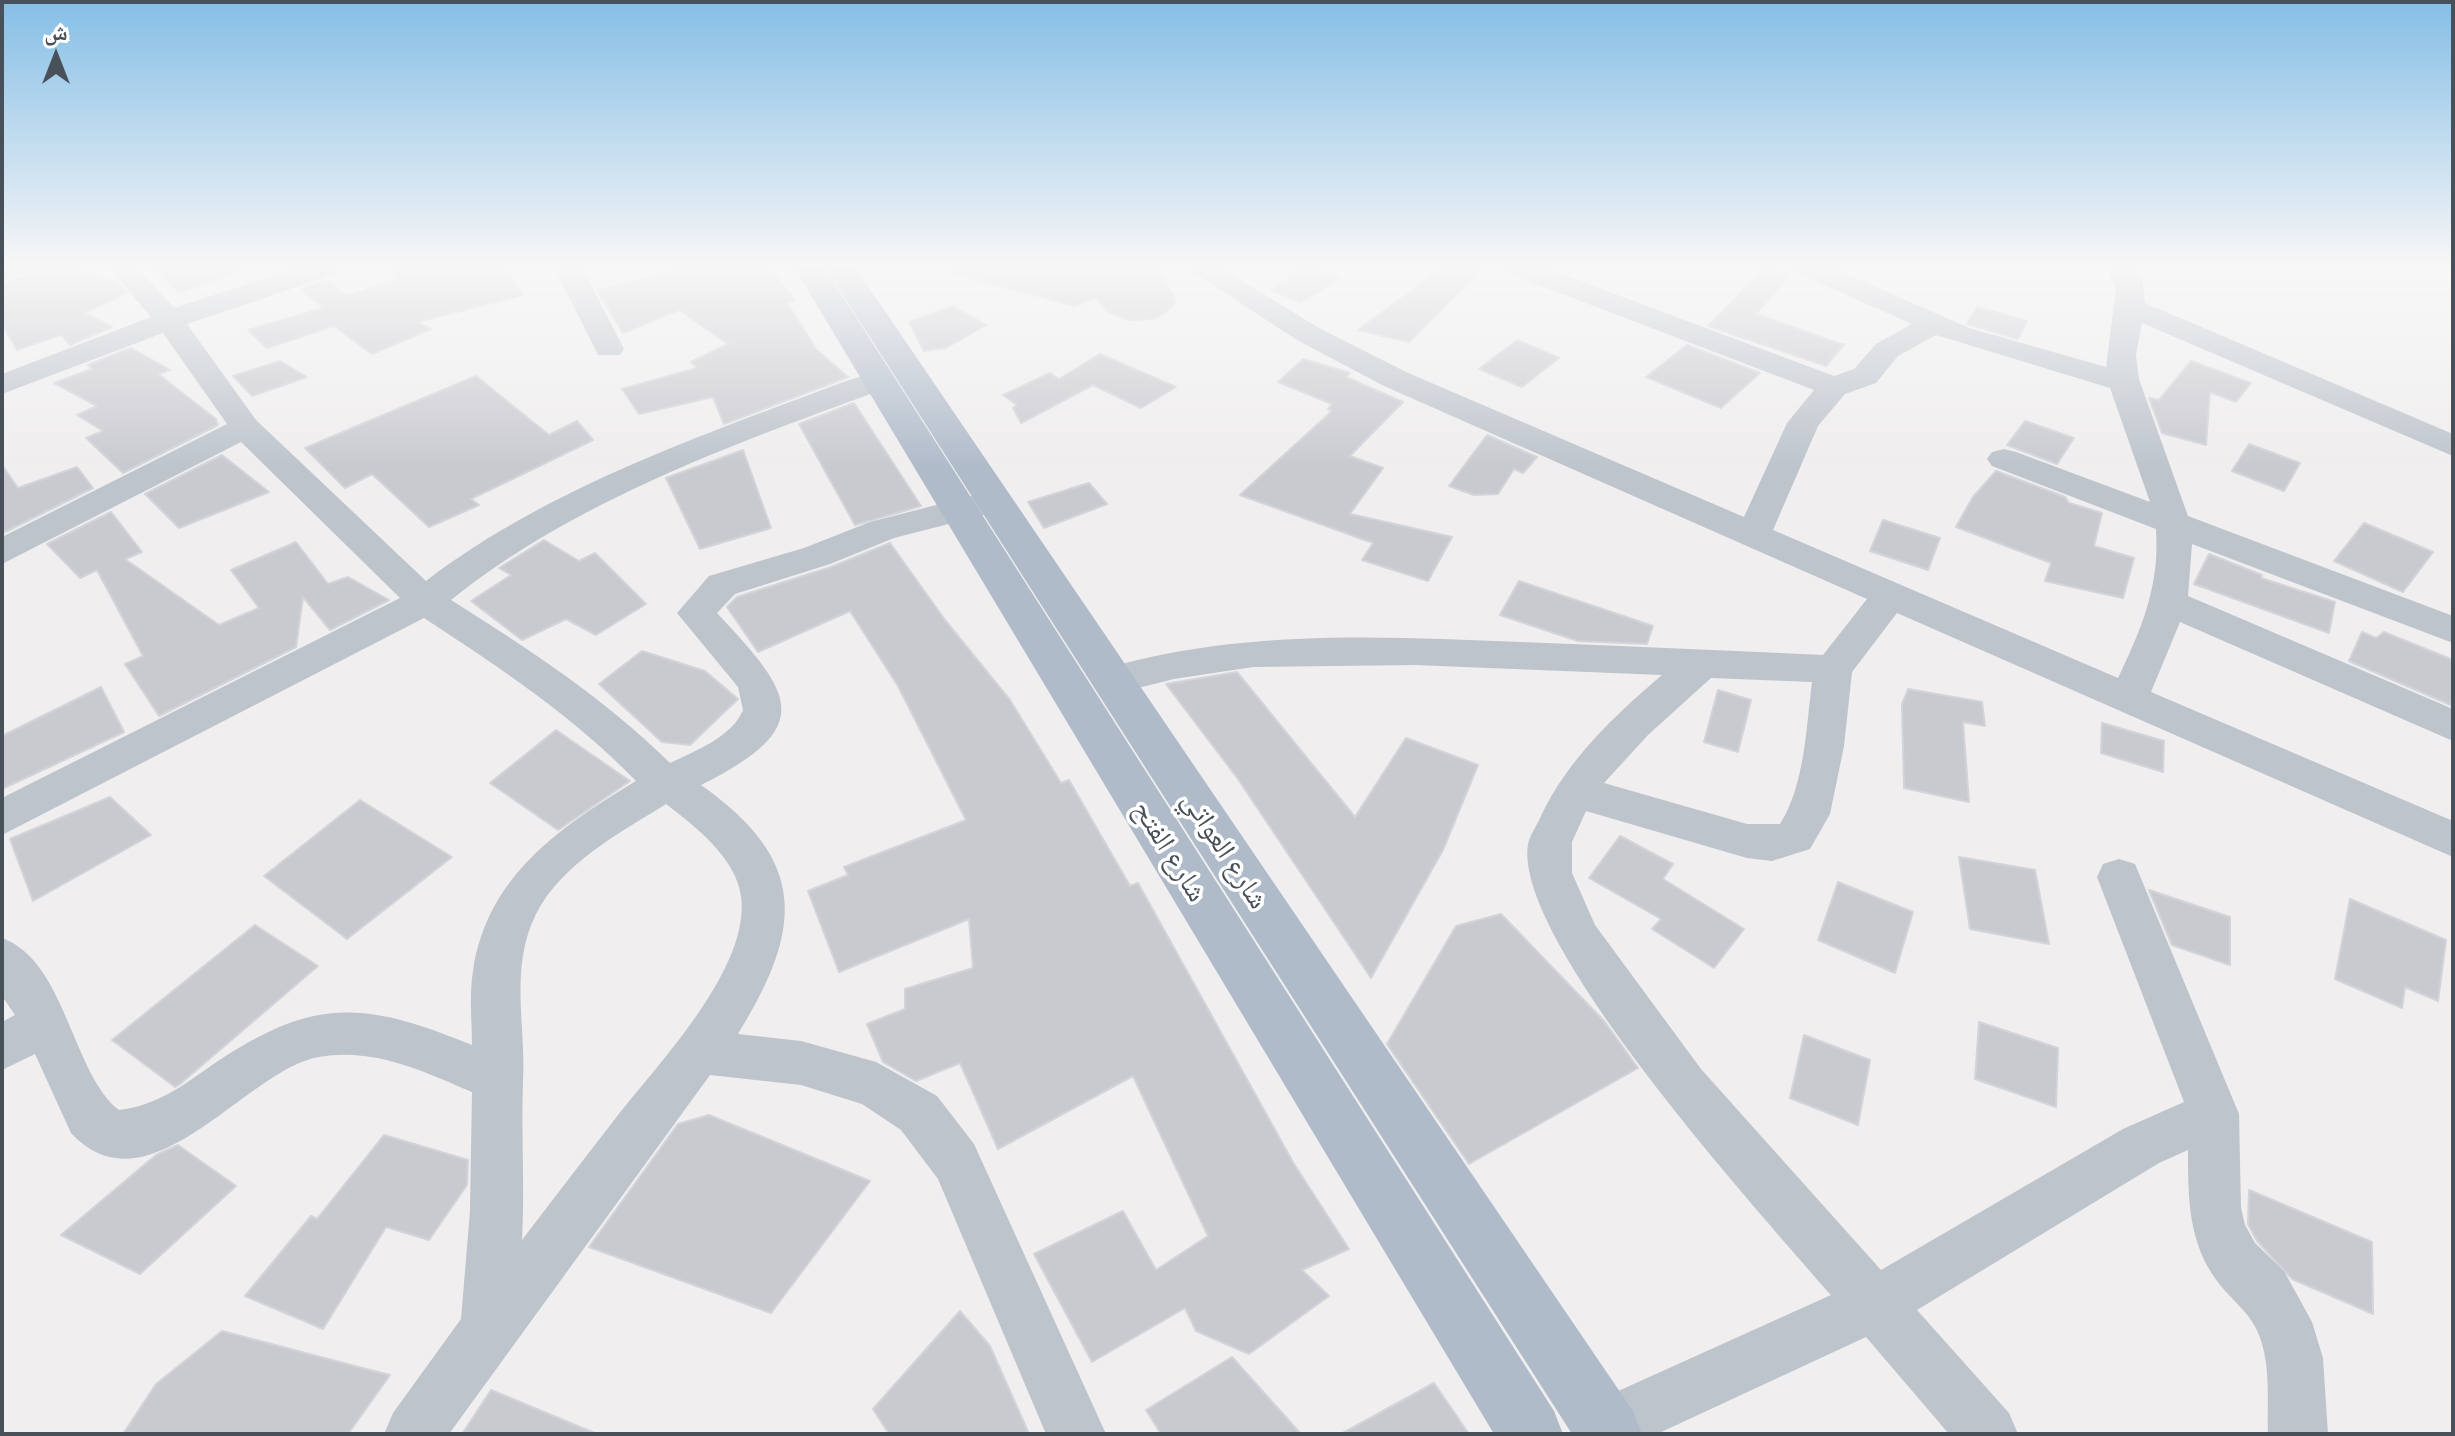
<!DOCTYPE html>
<html>
<head>
<meta charset="utf-8">
<style>
  body { margin:0 }
  #map { position:relative; width:2455px; height:1436px; overflow:hidden; background:#f0eeee; font-family:Lato,"Noto Naskh Arabic",sans-serif }
  canvas { display:block }
  .frame { position:absolute; inset:0; border:4px solid #485059; pointer-events:none }
  .north { position:absolute; left:16px; top:16px; width:80px; height:80px; -webkit-text-stroke:6px #fff; paint-order:stroke; rotate:0deg; font-size:22px; font-weight:700; line-height:32px; text-align:center; color:#485059 }
  .north::after { content:''; display:block; margin:auto; width:28px; height:36px; background:#485059; clip-path:polygon(50% 0,100% 100%,50% 72%,0 100%) }
</style>
</head>
<body>
<div id="map">
<canvas width="2455" height="1436"></canvas>
<div class="frame"></div>
<div class="north">ش</div>
</div>
<script>
const c = document.querySelector('canvas').getContext('2d');
c.lineJoin = 'round';
function paint(path, color) { c.fillStyle = color; c.fill(path, 'evenodd'); }
function trace(path, color, width, dash) { c.strokeStyle = color; c.lineWidth = width; c.lineCap = dash ? 'butt' : 'round'; c.setLineDash(dash || []); c.stroke(path); }
function label(font, color, halo, rows, align = 'center') {
  c.font = font + ' Lato,"Noto Naskh Arabic",sans-serif'; c.lineWidth = 7; c.setLineDash([]); c.textBaseline = 'middle'; c.strokeStyle = halo; c.fillStyle = color; for (const [text, x, y, turn = 0] of rows) {
    c.save(); c.translate(x, y); c.rotate((+turn || 0) * Math.PI / 180); c.textAlign = isNaN(turn) ? turn : align; if (halo) c.strokeText(text, 0, 0); c.fillText(text, 0, 0); c.restore();
  }
}
const building = new Path2D(`
  M32 267H66L117 282 127 293 85 313 112 327 70 345 61 335 17 350 2 324V283L26 276Z
  M152 267H245V270L179 292Z
  M388 267H505L523 295 418 322 431 329 372 354 334 326 267 348 248 330 323 308 301 289 328 280 347 296 396 279Z
  M692 267H770L795 301 787 303 817 350 848 377 724 424 713 397 639 414 622 389 697 368 691 362 728 344 679 310 623 333 597 290Z
  M956 267H1156L1175 297V304L1162 315 1152 319 1128 320 1108 312 1096 298 1075 306 955 274Z
  M1304 267H1315L1340 279 1301 302 1270 290Z
  M1443 267H1485L1409 342 1358 330Z
  M1766 267 1791 275 1756 314 1844 345 1826 366 1708 326Z
  M953 306 986 325 946 348 924 351 909 322Z
  M1977 307 2027 321 2018 339 1967 324Z
  M1517 340 1559 358 1522 387 1479 369Z
  M1687 345 1760 373 1721 408 1646 377Z
  M131 348 170 370 158 374 216 419 218 425 123 473 86 438 103 431 77 415 97 406 54 383 92 369 88 365Z
  M1100 354 1176 387 1141 408 1093 385 1021 423 1013 408 1017 405 1003 395 1050 373 1059 379Z
  M1303 359 1350 373 1346 377 1403 402 1350 456 1383 468 1350 514 1452 537 1428 581 1362 560 1373 543 1240 495 1332 411 1328 409 1332 404 1278 382Z
  M280 361 307 377 252 396 233 376Z
  M2191 361 2251 383 2236 402 2210 392 2206 445 2162 433 2149 398 2159 400Z
  M476 376 549 435 577 421 593 440 471 499 479 505 429 527 372 474 345 488 305 448Z
  M854 403 921 506 855 525 799 424Z
  M2025 421 2074 438 2057 464 2007 445Z
  M1487 435 1537 457 1523 473 1514 469 1498 494 1474 495 1449 486Z
  M2249 444 2300 463 2284 491 2232 471Z
  M743 450 771 528 700 549 666 478Z
  M222 455 269 492 179 528 145 494Z
  M2 465 18 488 77 467 93 488 5 532 2 527Z
  M1996 471 2065 497 2069 503 2102 513 2094 546 2134 558 2123 598 2045 581 2051 563 1956 527 1973 497Z
  M1089 483 1107 504 1044 528 1028 502Z
  M111 512 142 552 125 559 219 625 259 608 231 570 296 542 328 584 348 577 389 600 330 630 303 597 296 647 159 716 125 664 143 656 97 570 80 578 47 544Z
  M1883 520 1940 538 1928 570 1870 551Z
  M2364 523 2433 552 2403 592 2334 561Z
  M544 540 579 561 595 553 646 604 596 635 566 619 522 640 471 601 511 575 499 568Z
  M890 543 945 620 1010 700 1061 783 1069 780 1130 886 1138 883 1294 1164 1349 1249 1302 1270 1329 1296 1249 1354 1196 1331 1185 1308 1092 1362 1034 1254 1123 1211 1156 1270 1208 1236 1133 1076 998 1149 960 1063 916 1081 883 1062 867 1024 905 1009V989L973 968 969 919 839 972 808 891 848 875 844 867 966 820 898 686 850 611 758 652 727 607 737 597 831 567Z
  M2209 554 2262 575 2261 578 2335 602 2329 633 2194 584Z
  M1519 581 1653 626 1647 644 1578 641 1500 615Z
  M2362 632 2376 638 2384 632 2453 660V706L2349 661Z
  M642 651 705 671 738 699 690 745 662 742 599 684Z
  M1237 672 1355 817 1406 738 1478 765 1443 850 1371 978 1238 779 1166 684Z
  M101 687 124 732 2 789V736Z
  M1908 689 1982 702 1985 726 1963 722 1969 802 1904 788 1902 704Z
  M1718 690 1751 700 1738 752 1704 742Z
  M2102 723 2164 741 2163 772 2101 753Z
  M556 730 630 781 558 830 490 783Z
  M110 797 151 835 33 901 10 839Z
  M360 800 452 857 347 939 264 876Z
  M1620 836 1673 864 1663 879 1744 929 1714 968 1652 929 1661 919 1589 878Z
  M1959 857 2035 870 2049 944 1970 929Z
  M1838 882 1913 912 1895 973 1818 940Z
  M2149 890 2230 917V965L2172 945Z
  M2350 899 2446 940 2438 1001 2405 987 2402 1008 2335 979Z
  M1501 914 1604 1021 1638 1068 1469 1164 1387 1044 1456 926Z
  M255 925 318 966 180 1084 175 1087 112 1040Z
  M1979 1022 2058 1048 2056 1107 1975 1079Z
  M1804 1035 1870 1060 1858 1125 1790 1098Z
  M709 1115 870 1181 771 1313 589 1247 678 1124Z
  M384 1135 468 1160 467 1185 429 1240 386 1227 323 1329 245 1296 311 1216 317 1219Z
  M178 1145 236 1186 140 1274 61 1235 156 1155Z
  M2249 1190 2372 1242 2373 1314 2292 1279 2257 1241 2248 1224Z
  M960 1311 990 1346 1029 1434H889L873 1409Z
  M222 1331 370 1370 390 1375 348 1434H123L156 1384Z
  M1232 1357 1301 1434H1161L1146 1410Z
  M1434 1383 1469 1434H1341Z
  M491 1390 597 1434H462Z`);
paint(building, '#c9cad0');
trace(building, '#d2d4d9', 2);
paint(new Path2D(`
  M2 267H29L25 273 2 280Z
  M108 267H137L174 308 299 267H342L338 273 187 324 256 420 426 581C549 487 703 435 846 381L879 371 890 373 895 380 890 387C739 442 577 499 451 600 529 649 604 698 670 763 695 751 732 737 743 710L738 687 677 613 709 576 804 548 870 522 995 490 1007 493 1012 501 1007 509 894 538 830 564 735 594 717 613C793 694 818 727 701 785 809 861 803 929 738 1034L801 1041 876 1062 937 1096 974 1144 1106 1434H1046L938 1179 901 1130 862 1104 801 1085 710 1075 449 1434H384L393 1413 461 1319 470 1211 472 1092C423 1071 373 1047 319 1057 246 1069 149 1217 71 1133L35 1054 2 1070V1022L15 1015 2 996V938C66 961 72 1074 119 1110 155 1106 183 1086 212 1065 312 997 363 1000 472 1045 472 1021 469 995 473 971 487 876 560 827 636 781 573 716 499 667 424 618L2 835V798L400 598 241 442 2 564V537L227 424 163 333 2 394V374L151 317ZM666 804C695 826 736 858 741 896 751 968 657 1065 615 1119 584 1159 553 1199 522 1240 525 1187 521 1134 523 1081 526 1025 509 968 536 914 562 863 620 833 666 804Z
  M554 267H582L624 349 620 355H598Z
  M1185 267H1219L1319 328 1406 372 1744 517 1787 423 1814 390 1507 273 1503 267H1543L1834 376 1854 369 1876 344 1912 324 1797 273 1793 267H1831L1969 328 2106 367 2116 289 2107 267H2135L2142 277 2145 303 2453 434V456L2142 323 2136 355 2139 379 2188 516 2453 616V643L2192 544 2188 596 2453 709V741L2180 622 2151 692 2453 821V857L1897 613 1852 672 1844 746 1830 814 1810 849 1772 861 1747 858 1586 811 1572 842V873L1595 925 1701 1069 1881 1270 2123 1129 2184 1102 2097 877 2103 864 2119 859 2135 864 2239 1114 2241 1208 2245 1225 2255 1243 2284 1271 2312 1322 2323 1358 2328 1434H2268C2267 1402 2271 1365 2259 1335 2251 1313 2231 1300 2217 1281 2188 1242 2188 1197 2188 1150L2159 1163 1917 1310 2009 1413 2018 1434H1949L1866 1337 1657 1434H1579L1577 1427 1585 1406 1831 1295C1764 1217 1512 941 1528 844 1530 835 1537 825 1541 816 1568 759 1614 716 1662 675L1415 665 1253 667 1174 679 1114 694 1100 690 1095 680 1100 670C1237 629 1380 636 1521 642 1621 646 1722 650 1823 655L1867 599 1384 386 1297 340ZM1936 335 2110 388 2150 502 2016 452 2004 449 1992 452 1987 459 1992 466 2156 529C2160 585 2142 628 2118 678L1773 530 1818 426 1845 394 1876 383 1898 356ZM1711 678 1812 682C1806 727 1805 785 1780 824H1747L1604 783 1648 735Z`), '#bdc4cc');
paint(new Path2D(`
  M794 267H824L1554 1411 1563 1434H1494Z
  M825 267H855L1633 1411 1642 1434H1572Z`), '#b0bbca');
const sky = c.createLinearGradient(0, 0, 0, 468);
sky.addColorStop(0, '#85bee6');
sky.addColorStop(0.57, '#f8f7f7');
sky.addColorStop(1, '#f8f7f700');
c.fillStyle = sky;
c.fillRect(0, 0, 2455, 468);
label('28px', '#485059', '#fff', [
  ["شارع العواتي",1225,850,57],
  ["شارع الفتح",1170,851,58]
]);
</script>
</body>
</html>
